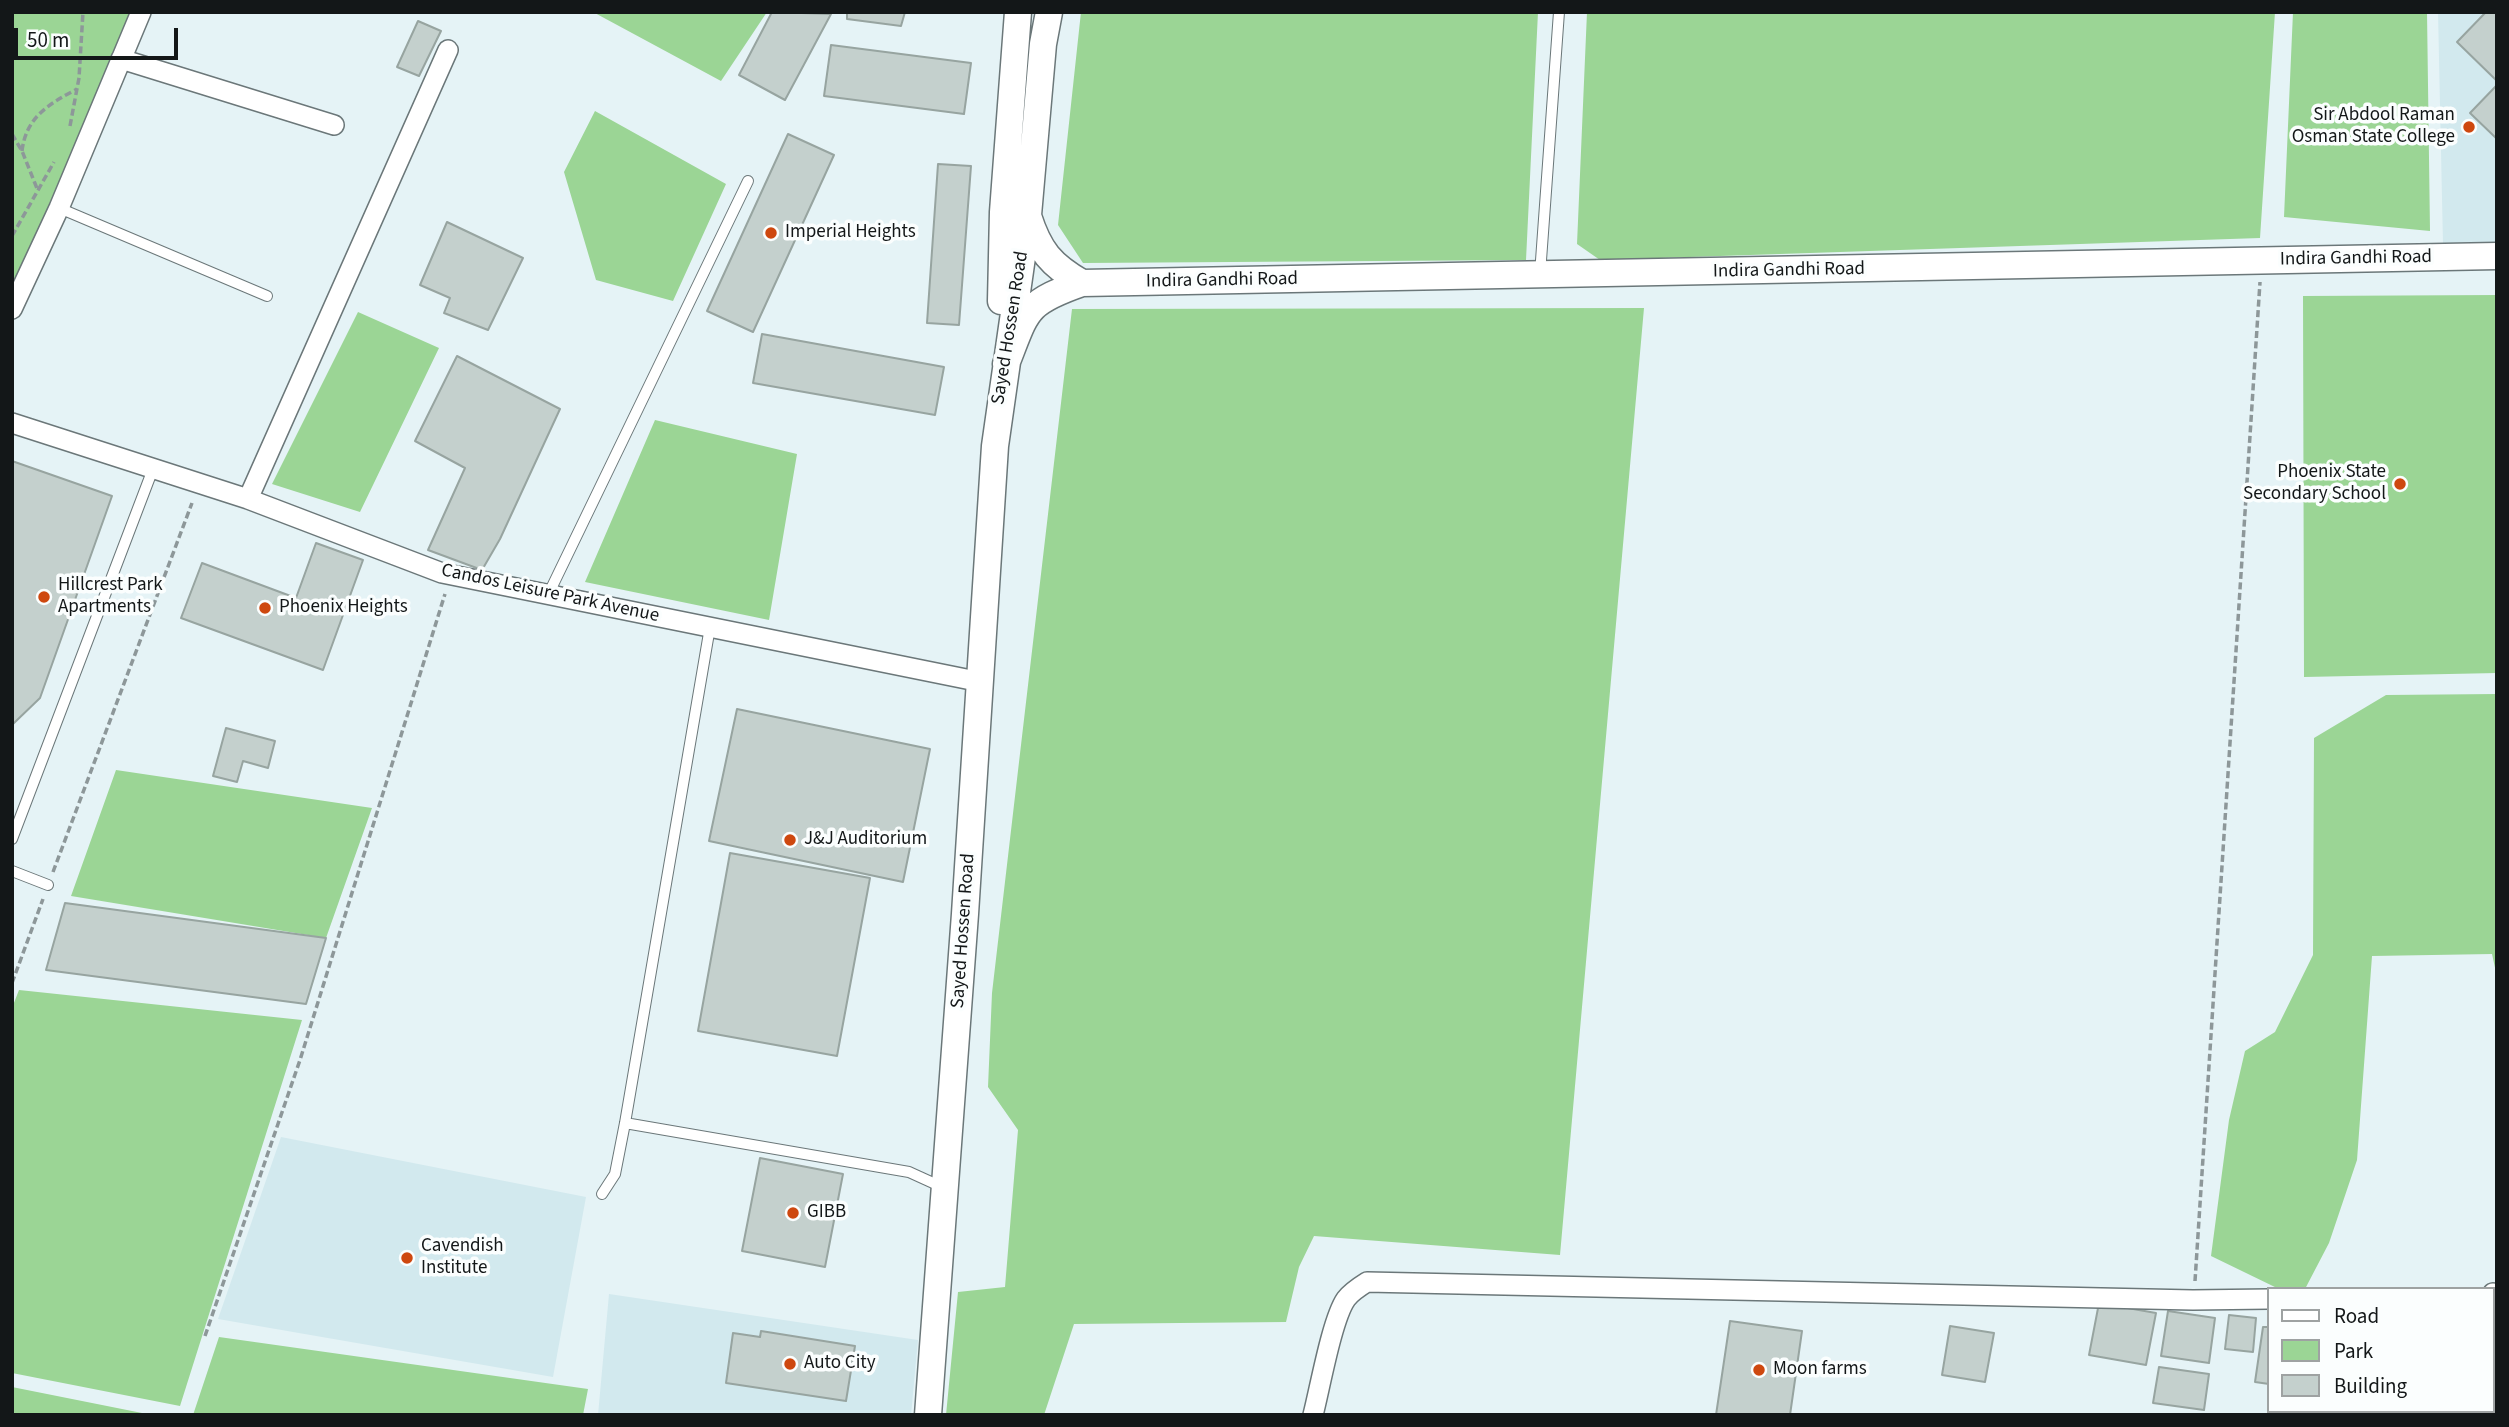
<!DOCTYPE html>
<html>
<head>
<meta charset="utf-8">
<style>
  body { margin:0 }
  #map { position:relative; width:2509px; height:1427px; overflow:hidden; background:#e5f3f6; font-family:"Source Sans 3",sans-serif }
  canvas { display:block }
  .frame { position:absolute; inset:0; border:14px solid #131718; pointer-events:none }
  .legend { position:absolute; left:2267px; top:1287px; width:228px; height:126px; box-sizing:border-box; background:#fbfefe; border:2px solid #9ea2a2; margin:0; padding:9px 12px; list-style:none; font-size:21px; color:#131718 }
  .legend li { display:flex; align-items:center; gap:14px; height:35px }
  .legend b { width:35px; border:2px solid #9ea2a2 }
  .scale { position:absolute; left:14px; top:28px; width:164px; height:32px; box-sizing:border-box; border:4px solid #131718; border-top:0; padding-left:9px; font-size:21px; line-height:24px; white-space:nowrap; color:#131718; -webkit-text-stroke:5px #fbfefe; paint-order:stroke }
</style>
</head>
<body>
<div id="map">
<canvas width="2509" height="1427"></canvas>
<div class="frame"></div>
<ul class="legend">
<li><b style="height:9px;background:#fff"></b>Road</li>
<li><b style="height:19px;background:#9bd595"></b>Park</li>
<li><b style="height:19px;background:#c4d0cd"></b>Building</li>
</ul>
<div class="scale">50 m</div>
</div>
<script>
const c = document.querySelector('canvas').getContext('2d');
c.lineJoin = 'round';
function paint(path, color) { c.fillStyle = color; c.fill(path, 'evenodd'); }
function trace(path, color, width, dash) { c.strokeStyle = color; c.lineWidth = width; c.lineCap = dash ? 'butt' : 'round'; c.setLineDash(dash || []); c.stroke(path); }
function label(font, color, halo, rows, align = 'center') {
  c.font = font + ' "Source Sans 3",sans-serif'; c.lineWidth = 7; c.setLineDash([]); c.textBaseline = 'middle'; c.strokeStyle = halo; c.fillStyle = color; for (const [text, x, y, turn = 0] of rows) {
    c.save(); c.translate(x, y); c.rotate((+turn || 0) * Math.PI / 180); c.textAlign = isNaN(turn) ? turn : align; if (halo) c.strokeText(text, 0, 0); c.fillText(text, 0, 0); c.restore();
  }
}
paint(new Path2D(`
  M2438 12H2497V242L2443 244Z
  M281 1137 586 1197 553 1377 218 1319Z
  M609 1294 918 1340 911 1415H598Z`), '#d2e9ee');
paint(new Path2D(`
  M12 12H140L12 306Z
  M593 12H767L721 81Z
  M1081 12H1538L1526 260 1083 263 1058 225Z
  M1587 12H2275L2260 238 1600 260 1577 244Z
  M2293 12H2427L2430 231 2284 217Z
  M595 111 726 184 673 301 596 280 564 172Z
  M2497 295V673L2304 677 2303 296Z
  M1644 308 1560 1255 1314 1236 1299 1267 1286 1322 1074 1324 1044 1415H946L958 1292 1005 1287 1018 1130 988 1087 992 993 1072 309Z
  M358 312 439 348 360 512 272 484Z
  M655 420 797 454 769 620 585 582Z
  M2497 694V977L2492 954 2372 956 2357 1160 2329 1243 2305 1289H2279L2211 1256 2229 1120 2245 1051 2275 1032 2313 955 2314 738 2386 695Z
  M116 770 372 808 326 938 71 896Z
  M19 990 302 1020 180 1406 12 1373V1008Z
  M219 1337 588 1389 583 1415H193Z
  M12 1387 152 1415H12Z`), '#9bd595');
const building = new Path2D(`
  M772 12 831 14 785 100 739 75Z
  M847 12H905L901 26 847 19Z
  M2486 12H2497V81L2457 42Z
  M418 21 441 31 419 76 397 67Z
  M831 45 971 63 964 114 824 96Z
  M2497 85V139L2470 113Z
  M788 134 834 155 753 332 707 311Z
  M938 164 971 166 959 325 927 323Z
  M447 222 523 258 488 330 444 313 450 298 420 285Z
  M762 334 944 367 935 415 753 383Z
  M457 356 560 409 500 539 482 570 428 550 465 468 415 441Z
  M12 461 112 496 40 698 13 724Z
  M316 543 363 560 323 670 181 618 202 563 296 598Z
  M737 709 930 749 903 882 709 841Z
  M226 728 275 741 268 768 243 761 237 782 213 776Z
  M730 853 870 878 837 1056 698 1031Z
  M65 903 326 938 306 1004 46 970Z
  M760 1158 843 1174 825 1267 742 1251Z
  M2099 1303 2156 1313 2146 1365 2089 1355Z
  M2493 1304 2497 1305V1359H2493Z
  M2168 1311 2215 1318 2209 1363 2161 1356Z
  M2229 1315 2256 1318 2253 1352 2225 1349Z
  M1730 1321 1802 1331 1790 1415H1716Z
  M1950 1326 1994 1333 1985 1382 1942 1375Z
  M2263 1327H2269V1384L2255 1382Z
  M761 1331 855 1346 846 1401 726 1383 733 1333 760 1337Z
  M2493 1363H2497V1410L2493 1409Z
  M2159 1367 2209 1374 2204 1410 2153 1403Z
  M2349 1411H2369L2393 1415H2348Z
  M2416 1411H2441L2457 1414 2416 1415Z`);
paint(building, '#c4d0cd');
trace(building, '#97a4a0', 2);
const lane = new Path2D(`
  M59 208 267 296
  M1540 274 1559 12
  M548 595 748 181
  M12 839 153 469
  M12 871 48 885
  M625 1123 909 1172 942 1187
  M602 1194 615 1174 625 1123 710 627`);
const street = new Path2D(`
  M121 59 334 125
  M12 309 59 208 141 12
  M12 423 248 499 442 573 981 682
  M248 499 448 50
  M2493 1293 2497 1294
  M1313 1415C1320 1388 1332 1319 1346 1299 1351 1292 1359 1287 1367 1282L2193 1300 2269 1299
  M2320 1415 2321 1411`);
const secondary = new Path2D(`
  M1028 216C1039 251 1051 265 1082 283
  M1001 301 1003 212 1018 12
  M1006 364C1027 311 1024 303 1082 283L2497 256
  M928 1415 965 914 995 446 1028 215 1043 44 1049 12`);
trace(lane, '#6b7779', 12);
trace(street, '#6b7779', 22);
trace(secondary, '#6b7779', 29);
trace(new Path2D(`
  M70 126 79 78 83 12
  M12 134 22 151 38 191
  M22 151C26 117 49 104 77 89
  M12 236 54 162
  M53 872 192 503
  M12 983 43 899
  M2195 1281 2260 282
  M205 1336 300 1060 445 594`), '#8d9799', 3.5, [7, 3.5]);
trace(lane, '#fff', 10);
trace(street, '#fff', 19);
trace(secondary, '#fff', 26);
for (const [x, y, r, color] of [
  [2469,127,7,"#ce480f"],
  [771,233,7,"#ce480f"],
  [2400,484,7,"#ce480f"],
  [44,597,7,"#ce480f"],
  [265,608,7,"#ce480f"],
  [790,840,7,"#ce480f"],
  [793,1213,7,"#ce480f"],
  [407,1258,7,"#ce480f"],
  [790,1364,7,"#ce480f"],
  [1759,1370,7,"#ce480f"]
]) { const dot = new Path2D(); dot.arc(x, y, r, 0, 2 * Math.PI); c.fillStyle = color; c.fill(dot); trace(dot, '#fbfefe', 2.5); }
label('19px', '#131718', '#fbfefe', [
  ["Sir Abdool Raman",2455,116,"right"],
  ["Osman State College",2455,138,"right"],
  ["Imperial Heights",785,233],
  ["Phoenix State",2386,473,"right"],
  ["Secondary School",2386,495,"right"],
  ["Hillcrest Park",58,586],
  ["Apartments",58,608],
  ["Phoenix Heights",279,608],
  ["J&J Auditorium",804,840],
  ["GIBB",807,1213],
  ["Cavendish",421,1247],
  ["Institute",421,1269],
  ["Auto City",804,1364],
  ["Moon farms",1773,1370]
], 'left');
label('19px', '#131718', '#fbfefe', [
  ["Indira Gandhi Road",2356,259,-1],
  ["Indira Gandhi Road",1789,271,-1],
  ["Indira Gandhi Road",1222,281,-1],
  ["Sayed Hossen Road",1011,328,-81],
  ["Candos Leisure Park Avenue",550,594,12],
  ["Sayed Hossen Road",964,931,-86]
]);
</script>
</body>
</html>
